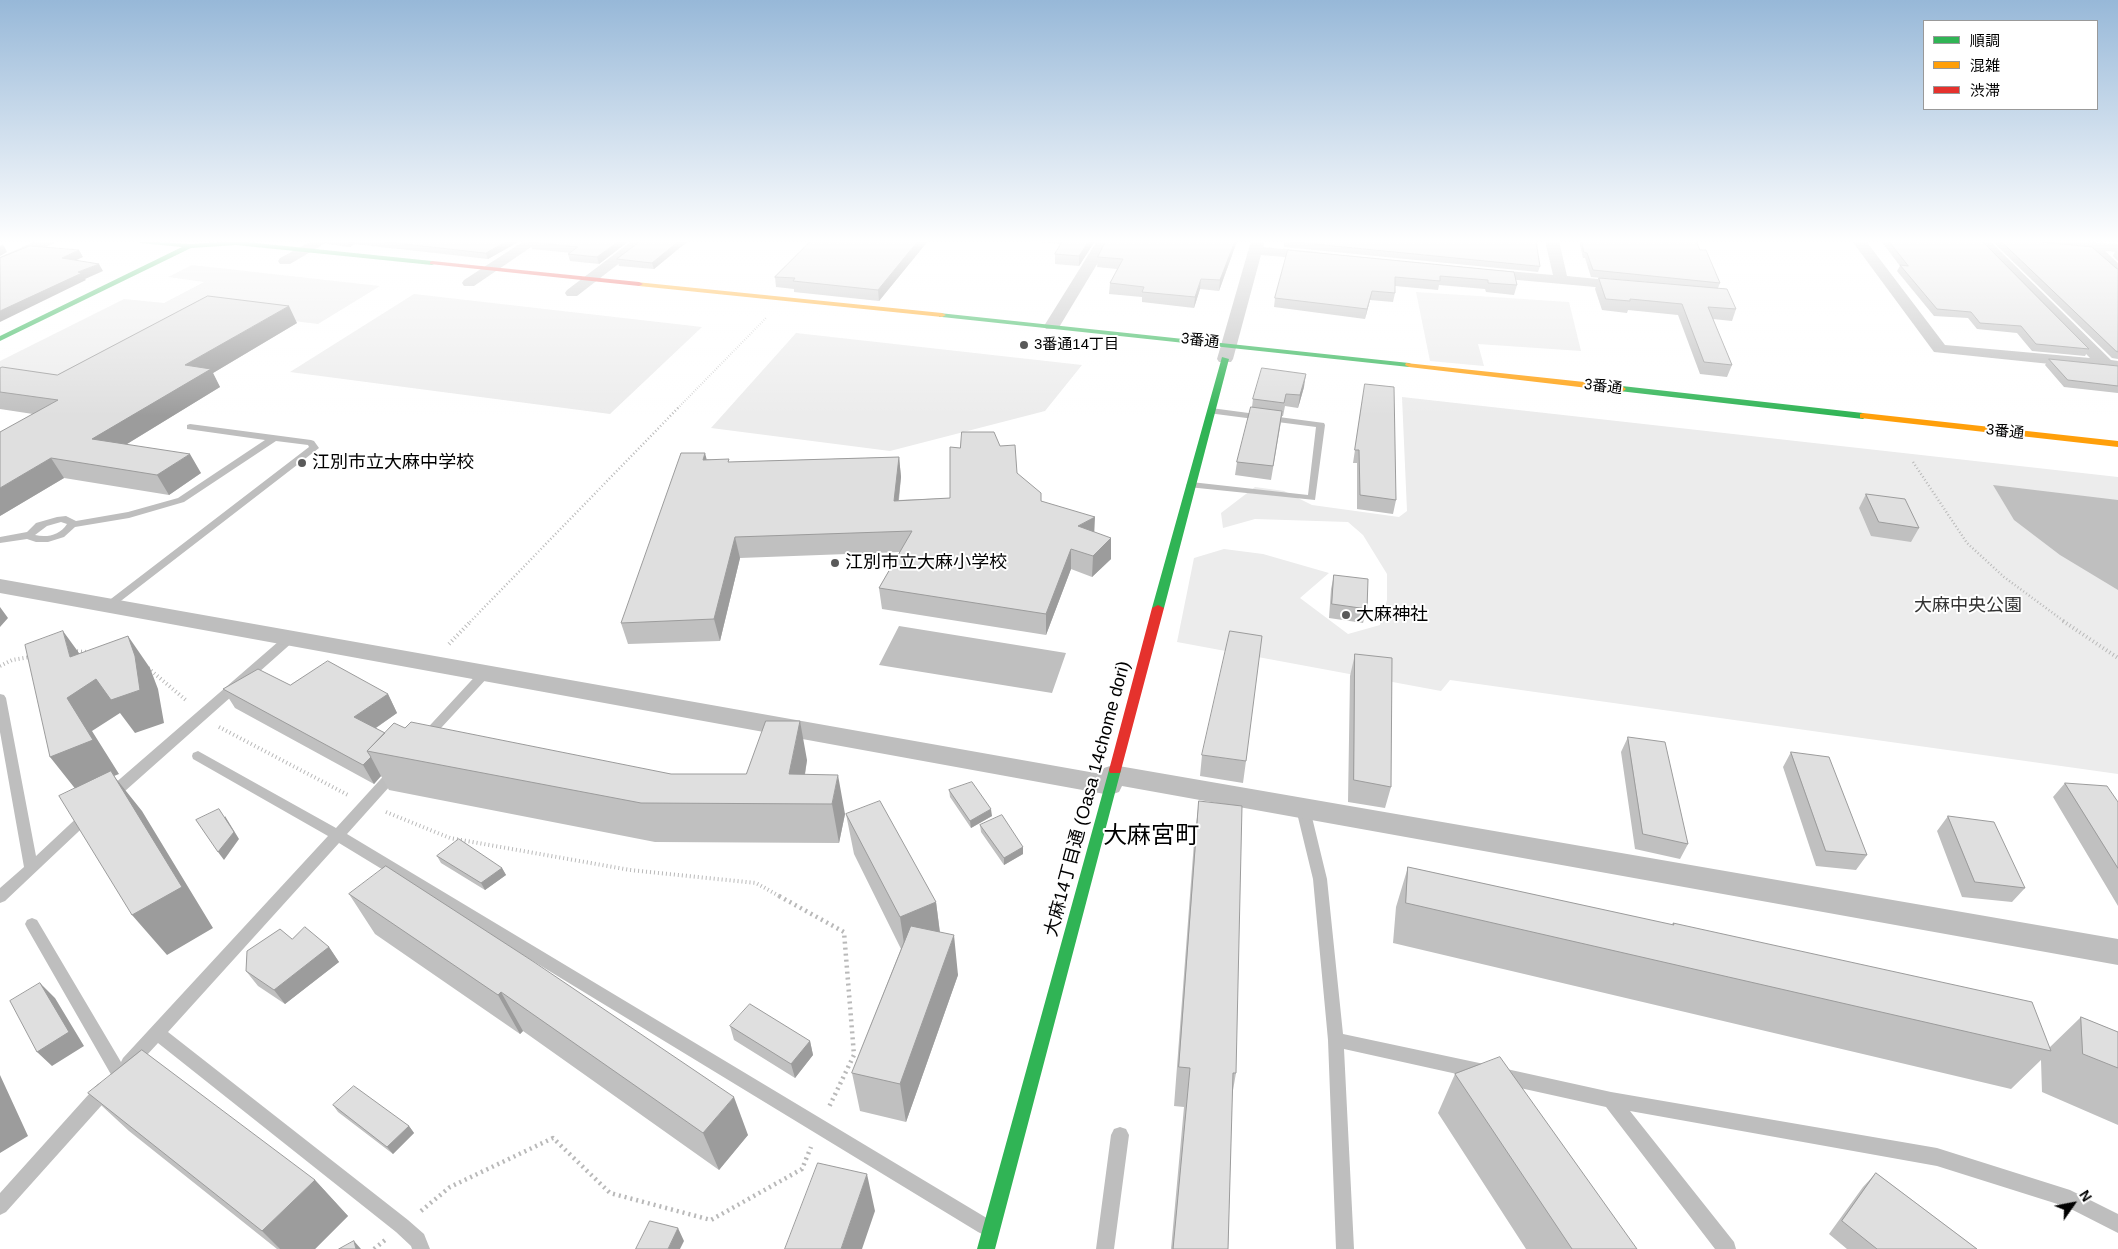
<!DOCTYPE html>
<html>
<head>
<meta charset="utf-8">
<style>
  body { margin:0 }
  #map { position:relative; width:2118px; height:1249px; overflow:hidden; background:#fff; font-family:Arial,"Noto Sans JP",sans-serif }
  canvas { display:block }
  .legend { position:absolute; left:1923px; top:20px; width:175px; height:90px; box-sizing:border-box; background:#fff; border:1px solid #999; margin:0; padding:6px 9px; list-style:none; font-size:15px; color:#000 }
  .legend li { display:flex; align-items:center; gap:10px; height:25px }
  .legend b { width:25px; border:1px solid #999 }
  .north { position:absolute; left:2048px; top:1179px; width:50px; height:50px; -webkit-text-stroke:4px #fff; paint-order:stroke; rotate:57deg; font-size:14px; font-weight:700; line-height:20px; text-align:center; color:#000 }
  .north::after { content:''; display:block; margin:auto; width:18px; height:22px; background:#000; clip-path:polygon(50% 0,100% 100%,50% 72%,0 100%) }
</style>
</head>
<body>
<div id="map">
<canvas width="2118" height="1249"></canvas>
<ul class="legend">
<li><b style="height:6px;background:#30b455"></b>順調</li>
<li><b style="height:6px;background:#ff9f0a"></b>混雑</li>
<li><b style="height:6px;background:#e5322d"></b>渋滞</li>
</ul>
<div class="north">N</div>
</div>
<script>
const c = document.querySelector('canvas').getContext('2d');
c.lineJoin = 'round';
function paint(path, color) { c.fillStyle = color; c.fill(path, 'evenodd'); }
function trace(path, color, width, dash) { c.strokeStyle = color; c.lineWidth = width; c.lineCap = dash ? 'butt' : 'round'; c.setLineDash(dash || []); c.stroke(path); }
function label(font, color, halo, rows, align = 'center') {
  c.font = font + ' Arial,"Noto Sans JP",sans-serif'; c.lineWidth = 4; c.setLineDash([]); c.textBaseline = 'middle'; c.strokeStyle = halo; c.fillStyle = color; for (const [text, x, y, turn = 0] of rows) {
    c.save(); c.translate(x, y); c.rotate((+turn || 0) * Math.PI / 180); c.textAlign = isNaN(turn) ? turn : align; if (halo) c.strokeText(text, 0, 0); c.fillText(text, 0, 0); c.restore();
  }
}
paint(new Path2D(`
  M192 265 380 286 318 324 213 311 80 384 0 373V361L124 299 164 303 204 282 168 277Z
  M1416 292 1569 302 1581 351 1478 344 1484 366 1430 361Z
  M414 294 702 327 610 414 290 372Z
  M796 333 1082 365 1045 411 890 451 711 428Z
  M1402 397 2118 477V774L1450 680 1441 691 1177 642 1194 558 1224 549 1263 554 1329 573 1300 598 1348 634 1380 625 1387 600V574L1363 535 1348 522 1255 519 1223 528 1221 513 1255 487 1284 491 1312 505 1399 517 1407 511Z`), '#ececec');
paint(new Path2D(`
  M1993 485 2118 500V590L2060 555 2014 520Z
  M899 626 1066 653 1052 693 879 665Z`), '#bfbfbf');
trace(new Path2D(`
  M678 408 767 317`), '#b9b9b9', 2, [0.5, 2]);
trace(new Path2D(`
  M1913 462 1967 543 2004 577 2065 622
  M470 622 679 407`), '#b9b9b9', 2.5, [1, 2.5]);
trace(new Path2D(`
  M2063 621 2118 658
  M449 644 471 621
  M73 651 87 652
  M0 666 12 660 30 657
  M148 668 187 701
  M219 727 348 795
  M386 812 450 838 630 870 756 883 781 897`), '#b9b9b9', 4, [1, 3]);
trace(new Path2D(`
  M779 896 844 932 854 1055 829 1107
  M421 1211 450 1187 553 1138 610 1193 711 1220 802 1169 811 1147
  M374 1249 385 1240`), '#b9b9b9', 4.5, [2, 4]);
paint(new Path2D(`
  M1211 408 1324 423 1325 425 1315 500 1188 487 1186 485 1191 482 1308 495 1316 427 1208 413 1207 411Z
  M190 424 311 440 314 441 319 448 113 607 109 608 103 605 309 447 308 445 276 441 184 502 129 518 75 527 64 537 48 542H36L27 539 0 543V537L27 532 36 523 57 517 66 516 76 521 128 512 178 498 265 440 187 429V425ZM61 522 67 524C60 535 47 538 35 535L47 526Z
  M290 634 296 638 294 641 116 799 111 800 106 799 104 795 106 791 286 635Z
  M485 669 491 673 489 676 429 741H421L419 738 421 735 481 670Z
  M0 694 4 695 6 698 36 856 83 812 88 811 93 812 95 816 5 901 0 903V888L24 867 0 732Z
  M198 751 336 828 389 770 394 768 399 770 400 773 399 776 347 834 990 1220 993 1226 990 1232 984 1235 978 1232 339 843 168 1032 408 1220 424 1234 430 1249H412L411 1246 396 1232 158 1043 135 1068 129 1071 126 1069 127 1073 125 1078 119 1081 113 1078 27 928 25 924 27 920 32 918 37 920 121 1062 123 1058 328 836 193 759 192 756 193 753Z
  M1303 804 1308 805 1310 809 1327 879 1343 1034 1484 1064 1490 1067 1492 1072 1490 1077 1484 1080 1344 1049 1354 1249H1336L1328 1040 1313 879 1296 809 1298 805Z
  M1502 1068 1611 1092 1937 1148 2070 1190 2118 1214V1233L2067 1207 1937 1166 1630 1111 1734 1242 1736 1249H1715L1606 1107 1502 1084 1496 1081 1494 1076 1496 1071Z
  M104 1082 110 1084 112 1090 110 1096 6 1212 0 1215V1193L98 1084Z
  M1120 1127 1126 1129 1129 1135 1114 1249H1096L1111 1135 1114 1129Z`), '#bebebe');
paint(new Path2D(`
  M36 241H55L53 244 0 266V257Z
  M312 241H329L290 264H280L278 261 280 258Z
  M524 241H540L474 286H464L462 283 464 280Z
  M632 241H648L577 296H567L565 293 567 290Z
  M1097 241H1111L1058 329H1046L1044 326Z
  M1251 241H1265L1263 247 1317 252 1324 256 1317 260 1261 255 1233 359 1231 362H1219L1217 359Z
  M1545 241H1559L1567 276 1628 282 1633 283 1635 286 1633 289 1628 290 1485 277 1480 276 1478 273 1480 270 1485 269 1553 275Z
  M1852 241H1866L1945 345 2090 358 1975 241H1990L2111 360 2118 361V371L1934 352Z
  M2018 241H2080L2118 244V252L2105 251 2118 263V274L2113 273 2087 250 2025 245Z
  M0 579 1101 774 1104 768 1113 765 2118 939V965L1122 786 1119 792 1110 795 0 593Z`), '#bebebe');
paint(new Path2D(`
  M137 241 191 244 237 241 432 261 436 263 432 265 236 245 191 248 0 341V336L182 247 140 243Z
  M939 313 1409 363 1413 365 1409 367 942 317H939Z
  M1222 357 1229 359 1164 608 1158 611 1152 608Z
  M1622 386 1863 413 1867 416 1863 419 1619 391 1618 389Z
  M1115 765 1120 767 1121 770 995 1249H977L1109 770 1110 767Z`), '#30b455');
paint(new Path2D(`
  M636 282 942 313 946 315 942 317 639 286 635 284Z
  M1406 363 1622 386 1626 389 1622 392 1409 367 1405 365Z
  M1863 413 2118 441V447L1860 418V414Z`), '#ff9f0a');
paint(new Path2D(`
  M432 261 639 282 643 284 639 286 430 264V262Z
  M1158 605 1164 608 1121 770 1120 773H1110L1109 770 1152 608Z`), '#e5322d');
paint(new Path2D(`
  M326 241H520L488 259 354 244 350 247 327 244Z
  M532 241H629L599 264 570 261 568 254 571 253 532 249 530 242Z
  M641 241H688L654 269 619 266 617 259Z
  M811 241H928L879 301 794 292V289L776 287 775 277Z
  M1030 241H1095L1079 266 1055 264V254L1062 244Z
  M1106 241H1237L1236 244 1219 291 1200 289 1194 308 1142 302V297L1109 294 1110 283 1117 269 1097 267 1098 257Z
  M1284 241 1540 266 1538 272 1284 247Z
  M1579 241H1696L1700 250 1720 283 1718 288 1736 309 1732 321 1713 319 1732 365 1727 377 1700 374 1678 315 1628 310 1627 313 1602 310 1595 289 1599 278 1658 283 1591 277 1585 258H1583Z
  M1881 241H1982L2089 349 2085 356 2032 351 2017 333 1977 329 1968 318 1934 316 1897 271 1900 266Z
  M1992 241H2032L2118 269V359L2112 358Z
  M2116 249 2118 250V261L2113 256Z
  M1288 250 1514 272 1517 285 1514 295 1486 292 1485 289 1439 285 1438 290 1395 286V293L1393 302 1370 300 1365 319 1274 307 1275 298Z
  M297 323 213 373 220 387 127 444 201 473 169 495 64 478 0 516 33 414 0 409V368L57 375Z
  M2049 359 2118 366V393L2064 387 2045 365Z
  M1365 384 1396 500 1393 514 1357 509V463H1353Z
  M1304 387 1298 408 1285 406 1283 416H1282L1271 480 1235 475 1237 462 1252 407 1253 399Z
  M1000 446 1017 473 1041 501 1094 532 1111 559 1092 577 1071 569 1046 635 882 609 879 588 900 552 740 558 720 641 628 644 621 623 707 459 730 462 899 457 901 477 899 500 950 498 960 448Z
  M1866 494 1919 528 1911 542 1871 536 1859 508Z
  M1334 575 1367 609 1363 623 1329 618 1331 589Z
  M1355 654 1391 787 1385 808 1348 802 1350 676Z
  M290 685 388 694 397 713 376 728 385 733 405 728 671 774H746L807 760 805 775 845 814 839 843 655 842 389 790 381 776 374 784 235 708 223 689Z
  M1628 737 1688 844 1680 859 1635 849 1621 752Z
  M1791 752 1867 855 1856 870 1816 866 1783 767Z
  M1202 755 1246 761 1243 783 1200 776Z
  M2065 783 2118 802V906L2053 797Z
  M949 790 992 816 971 828 950 797Z
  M1199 801 1236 1073 1232 1096 1228 1249H1171L1184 1107 1174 1106 1194 842Z
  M846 814 936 902 940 932 958 975 906 1122 860 1111 852 1073 901 949 854 854Z
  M1948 816 2025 888 2012 902 1962 897 1937 831Z
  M980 825 1023 847V854L1004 865 981 832Z
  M437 856 502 868 506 875 485 890 441 863Z
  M1408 867 1672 925 1673 923 2049 1048 2081 1017 2118 1032V1125L2042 1092 2041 1060 2011 1089 1393 943 1396 907Z
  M349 894 748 1135 719 1170 523 1031 520 1034 375 934Z
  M292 939 329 947 339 962 285 1004 258 986 246 971Z
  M730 1026 810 1041 813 1055 795 1078 734 1040Z
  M1455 1074 1637 1249H1526L1438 1113Z
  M88 1093 315 1180 348 1216 315 1249H277L129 1131Z
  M333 1105 409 1126 414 1133 393 1154 338 1112Z
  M1876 1173 1977 1249H1847L1829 1234 1863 1187Z`), '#c0c0c0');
paint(new Path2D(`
  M348 241H353L354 244 350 247Z
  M507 241H520L488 259 486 253Z
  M619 241H629L599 264 597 257Z
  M679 241H688L654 269 652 263Z
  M918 241H928L879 301 878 290Z
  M1089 241H1095L1079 266V256Z
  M1235 241H1237L1236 244 1219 291 1220 280Z
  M3 244 7 252 0 256V246Z
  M79 250 83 257 66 265 62 258Z
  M99 264 103 271 85 279 86 280 0 322V311L78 272Z
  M1201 279 1200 289 1194 308 1195 297Z
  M1372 291 1370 300 1365 319 1367 309Z
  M289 306 297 323 213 373 220 387 104 458 92 439 185 365Z
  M1306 374 1304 387 1298 408 1300 395Z
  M705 453 710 472 703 460Z
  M190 454 201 473 169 495 157 475Z
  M899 457 901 477 896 521 894 501Z
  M51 458 64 478 0 516V488Z
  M1095 517 1094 538 1078 526Z
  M735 537 740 558 720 641 714 619Z
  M1111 538V559L1092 577 1093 556Z
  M1071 549V569L1046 635V614Z
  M0 607 8 618 0 627Z
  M63 631 87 664 128 636 150 668 158 689 164 723 135 733 120 713 92 731 119 774 114 776 142 811 213 928 167 955 132 915 77 791 50 757 67 698 70 657Z
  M388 694 397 713 364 736 354 717Z
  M800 721 807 760 800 804 789 774Z
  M371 757 381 776 374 784 363 765Z
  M838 775 845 814 839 843 832 804Z
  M991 809 992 816 971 828 970 821Z
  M225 816 239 839 224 860 218 852Z
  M1023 847V854L1004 865V858Z
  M502 868 506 875 485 890 481 883Z
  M936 902 941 942 906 957 900 917Z
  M954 935 958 975 906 1122 900 1084Z
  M329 947 339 962 285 1004 274 990Z
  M40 983 55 998 84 1046 52 1066 37 1052Z
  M501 992 523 1031 520 1034 498 995Z
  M810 1041 813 1055 795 1078 791 1064Z
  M0 1075 28 1136 0 1153Z
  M734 1097 748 1135 719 1170 703 1133Z
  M409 1126 414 1133 393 1154 387 1147Z
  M867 1174 875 1211 862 1249H841Z
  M315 1180 348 1216 315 1249H280L262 1231Z
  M678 1228 684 1241 680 1249H668Z
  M354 1241 361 1249H356Z`), '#9c9c9c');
const building = new Path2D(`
  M379 241H507L486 253Z
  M532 241H619L597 257 568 254 578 247 530 242Z
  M641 241H679L652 263 617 259Z
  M811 241H918L878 290 793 281 795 278 775 277Z
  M1063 241H1089L1079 256 1055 254Z
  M1106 241H1235L1220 280 1201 279 1195 297 1142 292 1144 287 1110 283 1123 259 1098 257Z
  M1284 241H1536L1540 266Z
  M1582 241H1696L1700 250H1706L1720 283 1593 270 1587 253 1584 252Z
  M1889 241H1982L2089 349 2036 344 2021 326 1980 323 1971 312 1937 309 1900 265 1908 266Z
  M2001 241H2032L2092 247 2116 268 2118 269V352L2116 351Z
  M30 246 79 250 62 258 99 264 78 272 82 273 0 311V258Z
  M1288 250 1514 272 1517 285 1488 283V280L1440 276V281L1395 277V293L1372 291 1367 309 1275 298Z
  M1599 278 1727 289 1736 309 1708 307 1732 365 1704 362 1682 304 1630 299V301L1606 299Z
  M208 296 289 306 185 365 211 369 92 439 190 454 157 475 51 458 0 488V432L58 400 0 392V368L2 367 57 375Z
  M2049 359 2118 366V386L2068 380Z
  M1262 368 1306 374 1300 395 1286 394 1284 403 1253 399Z
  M1365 384 1394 387 1396 500 1360 495 1359 450H1355Z
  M1251 407 1282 411 1273 466 1237 462Z
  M962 432H994L1000 446 1015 445 1017 473 1041 493V501L1095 517 1078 526 1111 538 1093 556 1071 549 1046 614 879 588 912 531 735 537 714 619 621 623 681 453H705L703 460 729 459 728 462 899 457 894 501 950 498V447L960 448Z
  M1866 494 1905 499 1919 528 1879 522Z
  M1334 575 1368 579 1367 609 1332 604Z
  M63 631 70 657 128 636 135 656 140 690 111 700 96 679 67 698 93 740 50 757 25 645Z
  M1230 631 1262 636 1246 761 1202 755Z
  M1355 654 1392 658 1391 787 1354 780Z
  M328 661 388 694 354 717 385 733 367 751 371 757 363 765 223 689 258 669 290 685Z
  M766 721H800L789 774 838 775 832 804 641 803 367 751 394 723 405 728 411 722 671 774H746Z
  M1628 737 1665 742 1688 844 1643 834Z
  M1791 752 1829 757 1867 855 1826 851Z
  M111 771 182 887 132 915 59 796Z
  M972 782 991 809 970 821 949 790Z
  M2065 783 2107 786 2118 802V868Z
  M880 801 936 902 900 917 846 814Z
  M1199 801 1242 806 1236 1073H1233L1228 1249H1173L1190 1068 1179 1067Z
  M219 809 234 832 218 852 196 820Z
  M1002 815 1023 847 1004 858 980 825Z
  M1948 816 1994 822 2025 888 1975 882Z
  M459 839 502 868 481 883 437 856Z
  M386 866 534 962 734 1097 703 1133 501 992 498 995 349 894Z
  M1408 867 1674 925 1673 923 2032 1002 2051 1051 1406 903Z
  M911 926 954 935 900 1084 852 1073Z
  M305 927 329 947 274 990 246 971 247 951 280 929 292 939Z
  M40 983 69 1032 37 1052 10 1001Z
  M750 1004 810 1041 791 1064 730 1026Z
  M2081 1017 2118 1032V1068L2083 1054Z
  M142 1050 315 1180 262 1231 88 1093Z
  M1500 1057 1637 1249H1572L1455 1074Z
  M354 1086 409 1126 387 1147 333 1105Z
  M818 1163 867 1174 841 1249H785Z
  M1876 1173 1977 1249H1877L1842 1221Z
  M650 1221 678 1228 668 1249H636Z
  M354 1241 356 1249H339Z`);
paint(building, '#dfdfdf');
trace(building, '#9c9c9c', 1);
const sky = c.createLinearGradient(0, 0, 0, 416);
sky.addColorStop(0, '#97b8d8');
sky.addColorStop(0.58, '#fff');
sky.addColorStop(1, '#ffffff00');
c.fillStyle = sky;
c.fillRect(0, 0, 2118, 416);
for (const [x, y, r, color] of [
  [1024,345,5,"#595959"],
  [302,463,5,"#595959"],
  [835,563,5,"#595959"],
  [1346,615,5,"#595959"]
]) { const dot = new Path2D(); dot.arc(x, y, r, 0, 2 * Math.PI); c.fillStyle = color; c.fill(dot); trace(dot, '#fff', 2); }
label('15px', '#000', '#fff', [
  ["3番通",1200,341,7],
  ["3番通",1603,387,7],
  ["3番通",2005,432,6]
]);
label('15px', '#000', '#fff', [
  ["3番通14丁目",1034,345]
], 'left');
label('18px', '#000', '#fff', [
  ["江別市立大麻中学校",312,463],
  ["江別市立大麻小学校",845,563],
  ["大麻神社",1356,615]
], 'left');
label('18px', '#333', '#fff', [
  ["大麻中央公園",1968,606]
]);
label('18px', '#000', '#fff', [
  ["大麻14丁目通 (Oasa 14chome dori)",1088,799,-75]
]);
label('24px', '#000', '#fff', [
  ["大麻宮町",1151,836]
]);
</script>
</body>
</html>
